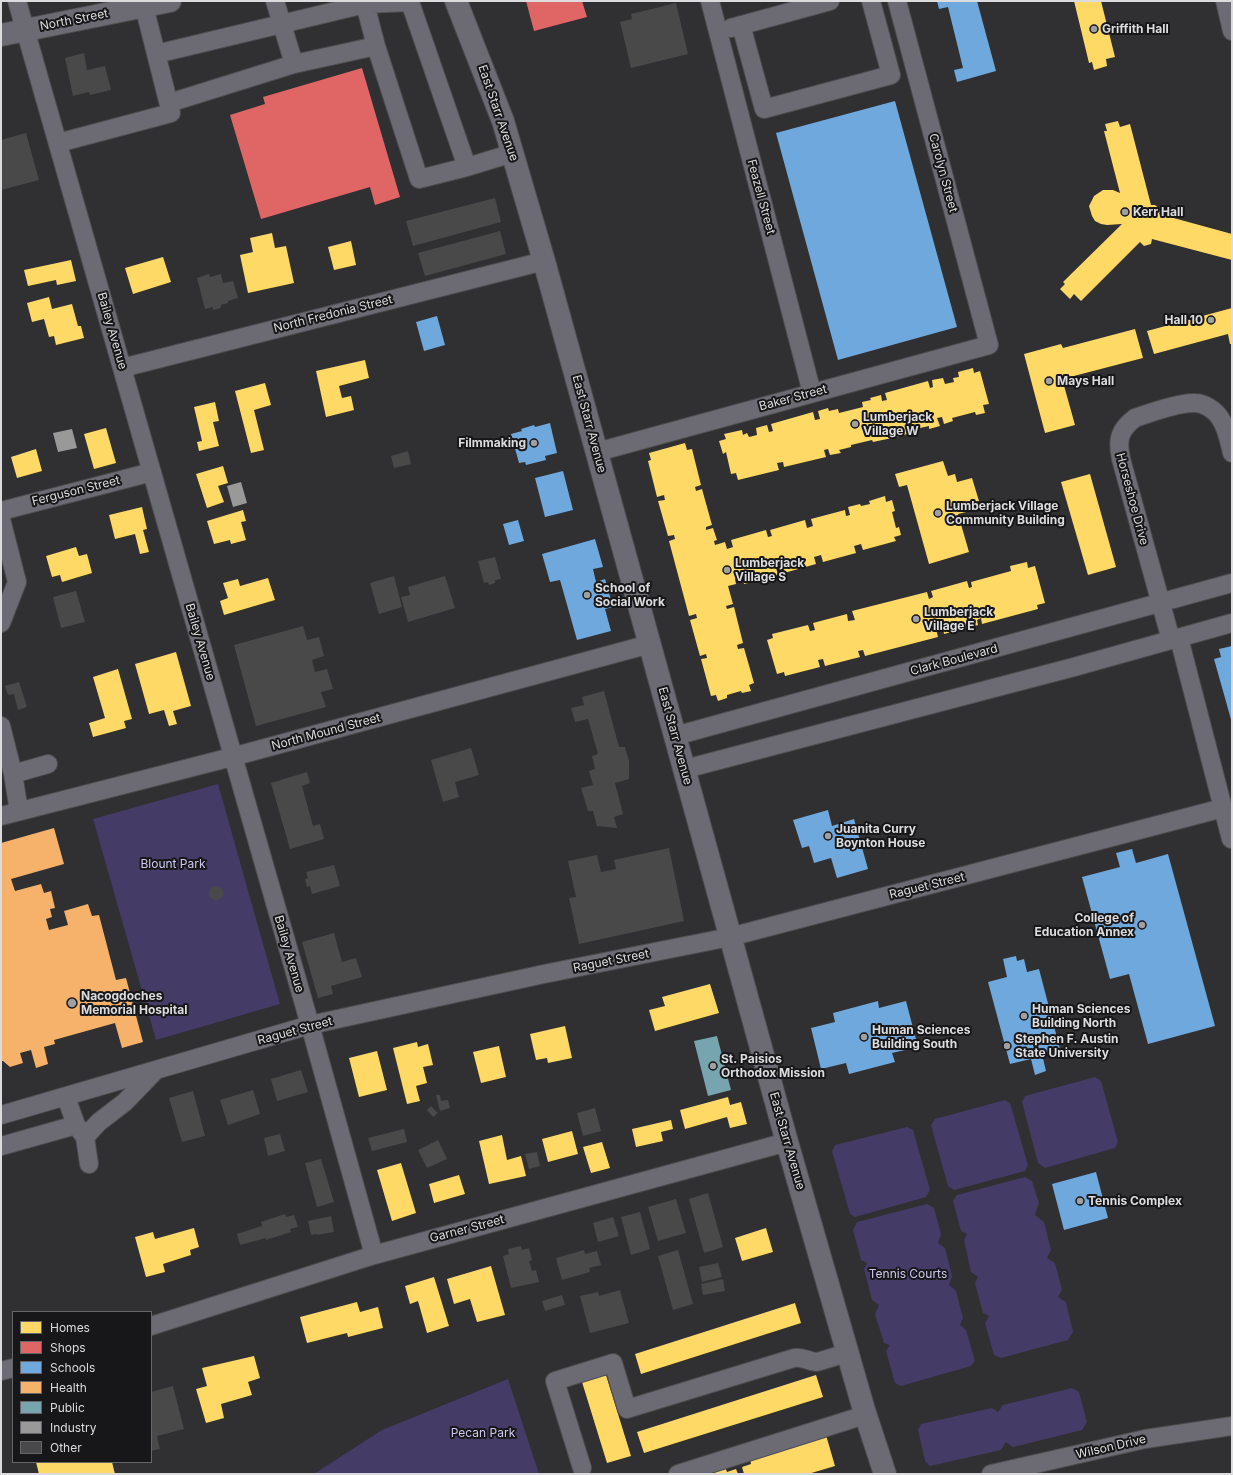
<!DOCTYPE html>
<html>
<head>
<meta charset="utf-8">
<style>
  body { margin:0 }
  #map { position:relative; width:1233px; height:1475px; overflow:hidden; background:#302f31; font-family:Inter,sans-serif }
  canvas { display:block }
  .frame { position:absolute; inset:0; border:2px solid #dcdcde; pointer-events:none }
  .legend { position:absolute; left:12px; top:1311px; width:140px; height:152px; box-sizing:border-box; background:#171618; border:1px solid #666567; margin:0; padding:5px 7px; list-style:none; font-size:12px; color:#dcdcde }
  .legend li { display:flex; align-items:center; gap:8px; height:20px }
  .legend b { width:20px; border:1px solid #666567 }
</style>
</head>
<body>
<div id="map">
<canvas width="1233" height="1475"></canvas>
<div class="frame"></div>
<ul class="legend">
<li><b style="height:11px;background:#ffd966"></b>Homes</li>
<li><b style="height:11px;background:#e06666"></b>Shops</li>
<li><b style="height:11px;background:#6fa8dc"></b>Schools</li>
<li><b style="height:11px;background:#f6b26b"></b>Health</li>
<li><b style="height:11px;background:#76a5af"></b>Public</li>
<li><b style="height:11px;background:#999"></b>Industry</li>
<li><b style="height:11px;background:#49494a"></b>Other</li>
</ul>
</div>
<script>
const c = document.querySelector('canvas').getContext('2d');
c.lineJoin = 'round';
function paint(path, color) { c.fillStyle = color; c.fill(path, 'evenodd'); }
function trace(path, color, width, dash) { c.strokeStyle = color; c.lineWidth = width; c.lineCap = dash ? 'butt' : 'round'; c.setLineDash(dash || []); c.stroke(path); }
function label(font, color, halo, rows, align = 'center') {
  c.font = font + ' Inter,sans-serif'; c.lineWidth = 4; c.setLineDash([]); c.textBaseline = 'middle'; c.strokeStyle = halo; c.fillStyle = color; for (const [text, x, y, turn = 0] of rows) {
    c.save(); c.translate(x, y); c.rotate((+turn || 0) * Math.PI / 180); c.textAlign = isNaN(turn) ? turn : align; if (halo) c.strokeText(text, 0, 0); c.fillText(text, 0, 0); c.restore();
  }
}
paint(new Path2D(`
  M218 784 280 1004 156 1040 93 819Z
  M1095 1077 1101 1081 1118 1142 1115 1148 1045 1168 1038 1163 1022 1102 1025 1096Z
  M1005 1100 1010 1103 1028 1165 1025 1171 954 1190 948 1186 931 1125 935 1119Z
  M907 1127 913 1130 930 1190 926 1197 855 1217 850 1214 832 1151 835 1145Z
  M1025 1177 1032 1181 1039 1203 1035 1215 1044 1222 1051 1250 1047 1258 1055 1263 1062 1290 1058 1297 1066 1302 1073 1332 1068 1340 1001 1358 994 1355 985 1323 989 1316 983 1313 975 1283 978 1277 971 1272 964 1240 967 1234 961 1231 953 1201 957 1195Z
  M927 1204 934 1208 941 1234 938 1243 945 1248 952 1276 949 1285 956 1291 963 1318 960 1325 966 1330 975 1361 971 1366 901 1386 895 1383 886 1351 890 1345 884 1343 875 1314 879 1305 872 1300 864 1269 867 1263 861 1260 853 1230 857 1222Z
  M508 1379 539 1474H314L382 1430Z
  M1072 1388 1079 1392 1087 1422 1082 1430 1013 1447 1006 1442 1001 1450 930 1466 925 1461 918 1430 921 1424 992 1408 998 1412 1003 1405Z`), '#453b67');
paint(new Path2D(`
  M1074 1H1101L1115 57 1106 59 1107 66 1094 70 1092 62 1089 63Z
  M1118 121 1120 127 1130 124 1151 205H1155L1161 210 1159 214 1232 234V260L1152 239 1151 244 1144 246 1140 242 1081 301 1074 294 1070 299 1060 289 1065 284 1063 282 1122 224 1107 225 1101 224 1095 221 1092 216 1089 206 1094 196 1103 190H1113L1120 193 1104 131H1107L1105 124Z
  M272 233 275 248 286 246 294 283 248 293 240 255 253 252 250 238Z
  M351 241 356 265 334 270 328 247Z
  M163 257 171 282 133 294 125 268Z
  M71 260 76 281 57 285 56 280 28 286 24 270Z
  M49 297 52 309 72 304 78 326H81L84 338 56 345 54 336 49 337 44 319 32 322 27 303Z
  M1232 308V344H1230L1228 334 1154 354 1147 331Z
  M1135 329 1143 358 1070 377 1071 380 1063 382 1075 425 1045 433 1024 354 1061 344 1063 348Z
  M365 360 369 378 339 386 342 398 351 396 354 410 326 417 316 371Z
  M973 368 974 373 980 371 989 404 983 405 985 413 976 415 975 412 952 418 953 421 944 424 942 417 937 418 940 426 929 429V426L906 431 907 434 897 437 895 430 890 431 892 438 873 442 872 440 851 445V447L839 450 841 453 830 455 828 449 824 450 826 457 784 467 783 462 777 463 779 470 738 480 736 473 731 474 726 452 723 454 719 441 726 439 724 434 742 430 743 435 747 433 749 437 757 435 756 428 767 425 769 432 773 431 771 424 813 412 815 420 820 419 818 411 828 408 829 411 838 409 839 413 863 407 862 402 871 400 870 398 881 395 882 401 887 400 885 393 928 381 930 388 933 387 932 380 943 378 945 384 954 382 953 378 959 377 958 372Z
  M265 383 271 405 254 410 264 450 251 453 235 391Z
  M215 402 219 421 213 422 219 446 199 451 197 442 202 441 194 407Z
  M106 428 116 463 94 469 84 434Z
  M685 443 687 450 692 449 701 485 695 487 696 491 702 489 712 525 706 527V530L713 528 717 540 714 541 715 545 725 542 727 549 733 547 731 540 766 530 768 537 772 536 770 530 805 520 807 528 813 526 811 519 845 510 846 516 850 515 848 507 860 504 861 506 870 504 869 501 885 496 886 502 892 500 895 511 892 512 896 528 899 527 901 535 894 537 896 541 863 550 861 544 854 546 856 553 823 562 821 555 814 557 816 564 784 573 782 566 776 568 778 575 744 584 743 577 735 579 736 584 728 586 733 604 726 606 727 609 734 607 743 643 737 645 738 649 744 648 754 683 749 685 751 691 742 693 741 691 727 695V698L718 701 716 695 711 696 701 659 707 658 706 654 700 656 690 620 697 618 696 614 689 616 669 541 675 539 674 535 668 536 658 501 665 500 664 495 657 497 648 461 651 460 649 453Z
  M36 449 42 471 17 478 11 457Z
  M943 461 948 476 955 474 957 482 972 478 979 501 964 505 966 512 958 514 969 552 929 564 907 485 899 487 895 474Z
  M223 466 228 483 218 486 224 502 207 508 196 474Z
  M1090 474 1116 567 1088 575 1061 482Z
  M142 507 147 529 143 530 149 552 140 554 135 534 115 539 109 515Z
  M243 510 246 521 241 522 246 540 231 544 230 540 214 544 207 521Z
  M76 547 79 556 87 554 92 573 62 582 60 575 52 577 46 556Z
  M1027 562 1028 568 1035 566 1045 603 1037 605 1038 609 982 624 981 618 977 620 978 625 944 634 943 628 936 629 938 637 865 656 863 650 858 651 860 657 825 666 823 659 818 660 820 667 785 676 784 672 777 674 767 640 773 638 772 634 808 625 810 631 815 630 813 623 847 614 848 621 855 620 852 611 927 592 929 599 933 597 931 591 967 581 969 588 972 587 971 582 1011 571 1010 566Z
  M268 578 275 600 224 615 220 601 228 598 223 583 238 579 240 586Z
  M176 652 191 706 173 711 177 724 169 726 164 710 149 714 135 664Z
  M118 669 132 719 124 721 126 728 93 737 89 723 105 718 93 677Z
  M710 984 719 1013 655 1031 649 1010 665 1006 662 997Z
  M565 1026 572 1058 548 1063 547 1058 536 1060 530 1034Z
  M417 1042 418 1047 428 1044 433 1065 423 1067 427 1083 416 1086 420 1101 407 1104 393 1048Z
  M499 1046 506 1077 481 1083 473 1052Z
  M377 1051 387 1090 359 1097 349 1058Z
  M728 1097 730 1105 741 1102 747 1124 730 1128 727 1117 685 1129 680 1110Z
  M671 1120 673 1129 661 1132 663 1141 636 1147 632 1129Z
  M572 1131 578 1154 548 1162 542 1139Z
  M502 1135 507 1160 521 1156 526 1176 489 1184 479 1141Z
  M602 1142 610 1168 591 1173 583 1147Z
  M401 1163 416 1213 392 1221 377 1170Z
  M459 1175 465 1194 434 1203 429 1184Z
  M194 1228 199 1247 190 1250 191 1255 163 1264 165 1272 146 1277 135 1237 153 1232 155 1239Z
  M766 1228 773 1252 742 1261 735 1238Z
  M491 1266 505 1315 477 1322 470 1299 454 1304 447 1279Z
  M434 1277 449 1326 427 1333 418 1301 410 1304 405 1286Z
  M357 1302 360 1312 378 1307 383 1328 348 1337 347 1333 307 1343 300 1317Z
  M795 1303 801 1323 641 1374 635 1354Z
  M254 1356 260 1378 248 1382 252 1395 221 1404 224 1418 206 1423 196 1389 207 1386 202 1368Z
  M606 1375 631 1456 607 1463 582 1382Z
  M816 1375 823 1397 644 1453 637 1432Z
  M826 1435 835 1466 808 1474H744L742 1467 751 1464 750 1459Z
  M36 1462H112L115 1474H39Z
  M725 1467 727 1472 736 1469 738 1474H706Z`), '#ffd966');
paint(new Path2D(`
  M526 1H582L587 17 534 31Z
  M362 68 400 197 375 205 370 187 261 219 230 115 265 104 263 97Z`), '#e06666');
paint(new Path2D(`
  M937 1H977L996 71 957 82 954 70 963 68 948 7 939 9Z
  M895 101 957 327 838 360 776 133Z
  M437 316 445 345 424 351 416 322Z
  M550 423 557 453 545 456 546 460 526 465 525 462 519 463 511 434 522 431 521 429 534 425 535 427Z
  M563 471 573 510 545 517 535 478Z
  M518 520 524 541 509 545 503 524Z
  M595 539 603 567 593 569 596 582 605 579 613 607 605 609 611 631 577 640 560 580 550 582 542 554Z
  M1232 646V723L1214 659 1221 657 1219 649Z
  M828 810 832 826 854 819 868 869 837 878 831 858 814 863 809 846 802 848 793 820Z
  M1132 849 1136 863 1168 854 1215 1026 1148 1044 1129 974 1110 979 1082 877 1120 867 1116 853Z
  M1016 956 1017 961 1024 959 1027 972 1039 969 1060 1049 1042 1054 1046 1071 1035 1075 1031 1059 1010 1064 988 982 1007 977 1003 959Z
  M878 1001 879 1008 906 1001 918 1047 892 1053 895 1062 849 1074 846 1063 821 1069 811 1028 835 1022 833 1013Z
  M1096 1172 1108 1218 1064 1230 1052 1184Z`), '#6fa8dc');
paint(new Path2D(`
  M54 828 64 864 11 879 15 891 41 884 44 893 51 891 55 908 50 909 52 917 46 919 49 930 68 925 64 911 88 904 92 916 99 915 116 980 126 978 143 1042 122 1048 115 1023 54 1040 55 1044 44 1047 48 1064 36 1068 31 1050 20 1053 23 1063 10 1067 3 1061H1V843Z`), '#f6b26b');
paint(new Path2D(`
  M717 1036 731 1090 708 1096 694 1041Z`), '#76a5af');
paint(new Path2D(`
  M72 429 77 448 58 452 53 433Z
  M241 482 247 503 233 507 227 486Z`), '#999');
paint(new Path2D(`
  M676 3 688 54 631 68 620 22 632 19 631 14Z
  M84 53 87 70 105 66 111 90 90 95 89 92 73 96 65 58Z
  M26 133 39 180 1 190V140Z
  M495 198 501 222 413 246 406 221Z
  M500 231 506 254 425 276 418 253Z
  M209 274 210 277 221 274 223 283 233 281 238 298 228 301V303L221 305V308L213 310V307L205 309 197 278Z
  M408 451 411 464 394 468 391 456Z
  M495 557 501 579 495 580V583L489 585 488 582 484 583 478 561Z
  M394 576 402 607 379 614 370 583Z
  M445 576 455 608 408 622 401 597 410 595 408 587Z
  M76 591 85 622 61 628 53 597Z
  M303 626 307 640 319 637 324 656 312 660 315 672 327 669 333 689 321 692 326 707 256 726 234 645Z
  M19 682 27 707 18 710 14 694 8 695 5 686Z
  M604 691 619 747H625L629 761V779L615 783 623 814 614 817 617 828 597 826 593 811H588L581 788 593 785 589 771 595 769 592 756 598 754 588 719 575 722 571 708 584 705 582 697Z
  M471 748 479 775 455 782 459 797 443 802 431 760Z
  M307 772 310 783 302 786 313 826 320 824 324 839 290 849 271 783Z
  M669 848 684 921 579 944 569 898 576 897 568 861 597 855 601 872 616 869 614 860Z
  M334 865 340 886 312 894 310 886 307 887 305 879 308 878 306 872Z
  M209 893a7 7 0 1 1 14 0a7 7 0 1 1-14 0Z
  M334 933 342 962 356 958 362 977 331 986 333 994 318 998 302 942Z
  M301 1070 308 1092 277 1101 271 1079Z
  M253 1090 260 1114 228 1125 220 1100Z
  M193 1091 205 1136 182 1142 169 1098Z
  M436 1095H440L441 1101 448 1100 450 1108 440 1111Z
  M431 1106 438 1113 433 1117 427 1110Z
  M595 1108 601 1131 583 1136 577 1113Z
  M404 1129 407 1142 372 1151 368 1138Z
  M280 1134 285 1151 268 1156 264 1138Z
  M438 1140 447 1159 427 1168 418 1150Z
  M537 1152 540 1166 529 1169 525 1154Z
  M321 1159 334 1202 317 1207 305 1163Z
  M708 1193 723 1247 704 1253 689 1199Z
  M676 1199 686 1233 658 1241 648 1207Z
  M640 1212 650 1249 631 1255 621 1217Z
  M285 1214 286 1217 294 1215 298 1227 290 1229 291 1232 266 1240V1238L240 1245 237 1234 262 1226 261 1222Z
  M331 1216 334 1232 317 1235V1234L311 1235 308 1221Z
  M613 1217 619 1236 598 1242 593 1223Z
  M521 1246 522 1250 529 1248 532 1260 529 1261 532 1271 536 1270 539 1282 511 1288 503 1256 509 1254 508 1249Z
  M584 1250 585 1254 597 1251 601 1265 589 1268 590 1272 562 1280 556 1258Z
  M678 1250 693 1304 673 1310 658 1256Z
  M718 1263 722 1277 702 1282 699 1267Z
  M723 1279 725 1291 703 1295 701 1284Z
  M620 1290 629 1323 590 1333 580 1296 598 1292 599 1296Z
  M562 1295 565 1305 545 1311 542 1301Z
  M173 1386 184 1429 157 1436 160 1449 151 1451V1392Z`), '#49494a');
const minor = new Path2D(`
  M17 1 310 1025 374 1255
  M710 1 812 393
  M1225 1 1232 31
  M365 4 410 2 467 167 513 153
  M741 25 764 109 891 75 871 1
  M731 28 830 1
  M376 46 419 179 467 167
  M156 54 365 4 376 46 294 64
  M169 103 294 64 275 1
  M58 143 171 113 144 6
  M122 368 544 261
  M597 452 989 345 897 1
  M1 511 152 472
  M1 519 17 582 1 623
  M1179 638 1231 839
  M1171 640 1121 459C1117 440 1119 430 1135 418 1149 413 1181 402 1195 403 1204 403 1215 410 1220 418 1227 428 1229 441 1232 453
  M1 726 13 774
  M675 736 1232 583
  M685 769 1074 667 1232 623
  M19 811 13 774 48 764
  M1 816 232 757 650 644
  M66 1097 76 1125 85 1137 89 1164
  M1 1115 310 1025 544 974 730 937 1223 808
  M85 1137 99 1122 125 1102 155 1071
  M1 1146 76 1125
  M151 1326 374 1255 787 1142
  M1 1371 13 1368
  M582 1468 555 1381 613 1363 627 1409 794 1358C803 1356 809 1362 817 1362L847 1353
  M678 1474 865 1415
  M991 1474 1145 1439 1232 1426`);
const major = new Path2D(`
  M456 1 503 121 544 261 787 1142 864 1410 885 1474
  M1 35 170 1`);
trace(minor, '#4c4b4d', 20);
trace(major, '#4c4b4d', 24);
trace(minor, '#6c6b73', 18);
trace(major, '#6c6b74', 22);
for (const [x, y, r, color] of [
  [1094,29,4,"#a09fa1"],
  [1125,212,4,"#a09fa1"],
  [1211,320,4,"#a09fa1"],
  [1049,381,4,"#a09fa1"],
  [855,424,4,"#a09fa1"],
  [534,443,4,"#a09fa1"],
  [938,513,4,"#a09fa1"],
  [727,570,4,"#a09fa1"],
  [587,595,4,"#a09fa1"],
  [916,619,4,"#a09fa1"],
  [828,836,4,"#a09fa1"],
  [1142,925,4,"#a09fa1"],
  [72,1003,5,"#a09fa1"],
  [1024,1016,4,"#a09fa1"],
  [864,1037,4,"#a09fa1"],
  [1007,1046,4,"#a09fa1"],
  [713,1066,4,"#a09fa1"],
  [1080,1201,4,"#a09fa1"]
]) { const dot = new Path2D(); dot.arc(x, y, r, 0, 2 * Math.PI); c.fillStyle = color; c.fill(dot); trace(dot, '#171618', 1.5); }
label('12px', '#dcdcde', '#171618', [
  ["North Street",74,20,-11],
  ["East Starr Avenue",498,113,71],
  ["Carolyn Street",943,173,75],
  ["Feazell Street",761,197,75],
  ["North Fredonia Street",333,314,-14],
  ["Bailey Avenue",112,331,74],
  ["Baker Street",793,398,-15],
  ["East Starr Avenue",589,424,75],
  ["Ferguson Street",76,491,-14],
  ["Horseshoe Drive",1132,499,75],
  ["Bailey Avenue",200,642,74],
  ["Clark Boulevard",954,660,-15],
  ["North Mound Street",326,732,-15],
  ["East Starr Avenue",675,736,75],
  ["Raguet Street",927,886,-14],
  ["Bailey Avenue",289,954,74],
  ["Raguet Street",611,961,-11],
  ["Raguet Street",295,1031,-15],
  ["East Starr Avenue",787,1141,74],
  ["Garner Street",467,1229,-15],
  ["Wilson Drive",1111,1447,-13]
]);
label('bold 12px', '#dcdcde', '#171618', [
  ["Griffith Hall",1102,29],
  ["Kerr Hall",1133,212],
  ["Hall 10",1203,320,"right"],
  ["Mays Hall",1057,381],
  ["Lumberjack",863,417],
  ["Village W",863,431],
  ["Filmmaking",526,443,"right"],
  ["Lumberjack Village",946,506],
  ["Community Building",946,520],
  ["Lumberjack",735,563],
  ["Village S",735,577],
  ["School of",595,588],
  ["Social Work",595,602],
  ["Lumberjack",924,612],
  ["Village E",924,626],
  ["Juanita Curry",836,829],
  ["Boynton House",836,843],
  ["College of",1134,918,"right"],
  ["Education Annex",1134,932,"right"],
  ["Nacogdoches",81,996],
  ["Memorial Hospital",81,1010],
  ["Human Sciences",1032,1009],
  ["Building North",1032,1023],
  ["Human Sciences",872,1030],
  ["Building South",872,1044],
  ["Stephen F. Austin",1015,1039],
  ["State University",1015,1053],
  ["St. Paisios",721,1059],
  ["Orthodox Mission",721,1073],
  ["Tennis Complex",1088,1201]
], 'left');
label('12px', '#cec8f0', '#171618', [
  ["Blount Park",173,864],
  ["Tennis Courts",908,1274],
  ["Pecan Park",483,1433]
]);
</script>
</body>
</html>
